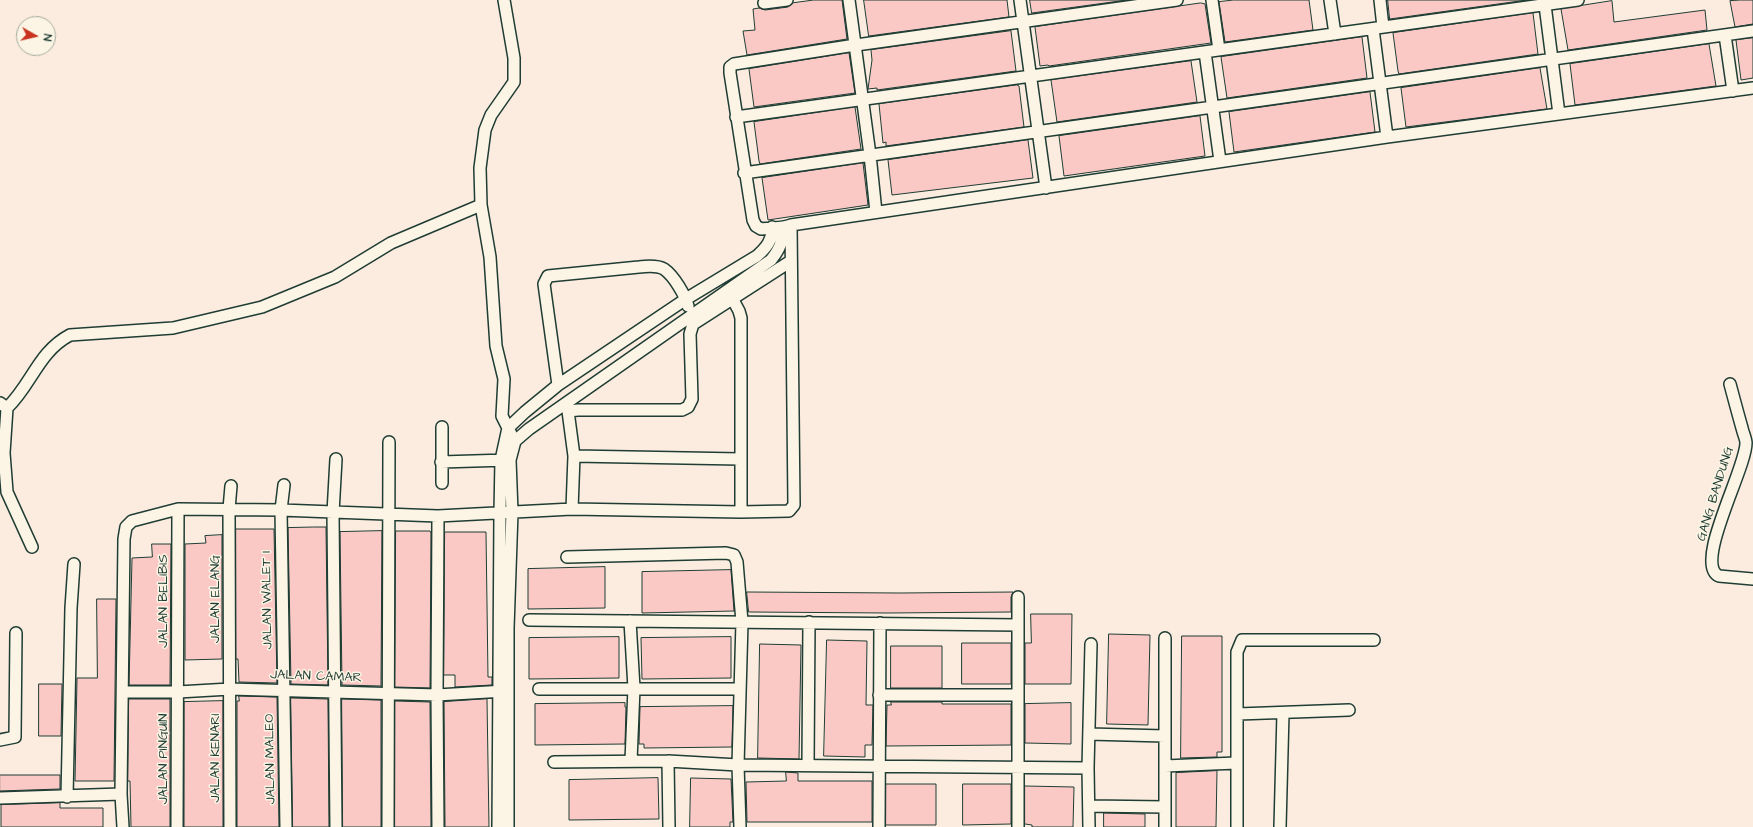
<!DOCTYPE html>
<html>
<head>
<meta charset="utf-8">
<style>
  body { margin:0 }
  #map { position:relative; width:1753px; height:827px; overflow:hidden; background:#fcecdf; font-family:"Architects Daughter",sans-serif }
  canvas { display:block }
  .north { position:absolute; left:16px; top:16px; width:40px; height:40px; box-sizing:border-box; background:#fcf5e5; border:1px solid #a4ab9e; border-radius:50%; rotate:98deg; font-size:11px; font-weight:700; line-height:16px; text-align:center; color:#1f3d34 }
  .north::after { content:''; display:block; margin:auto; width:14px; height:18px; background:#c8321e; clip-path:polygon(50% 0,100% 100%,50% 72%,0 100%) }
</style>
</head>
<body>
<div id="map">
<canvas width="1753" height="827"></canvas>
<div class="north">N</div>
</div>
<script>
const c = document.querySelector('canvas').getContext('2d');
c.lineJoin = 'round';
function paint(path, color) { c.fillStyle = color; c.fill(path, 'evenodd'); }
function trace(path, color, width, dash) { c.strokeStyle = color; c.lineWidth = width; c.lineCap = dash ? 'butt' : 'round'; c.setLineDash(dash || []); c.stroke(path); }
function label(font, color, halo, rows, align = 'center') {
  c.font = font + ' "Architects Daughter",sans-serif'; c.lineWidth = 3; c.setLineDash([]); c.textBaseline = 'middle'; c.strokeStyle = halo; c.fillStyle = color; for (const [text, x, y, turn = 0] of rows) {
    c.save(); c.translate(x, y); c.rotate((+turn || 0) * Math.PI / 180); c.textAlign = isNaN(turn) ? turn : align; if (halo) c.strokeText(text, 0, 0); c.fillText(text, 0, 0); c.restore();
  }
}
const building = new Path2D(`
  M814 0H842L847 39 747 55 743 31 755 30 753 9 759 8 765 10 788 7 793 3Z
  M864 0H1007L1009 17 869 36Z
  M1030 0H1127L1032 13Z
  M1234 0H1309L1313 30 1225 42 1219 2Z
  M1388 0H1527L1390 19Z
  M1741 0H1753V24L1735 27 1730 1Z
  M1612 1 1614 22 1705 10 1707 30 1568 50 1561 9Z
  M1201 3 1205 4 1211 43 1049 66 1048 65 1040 66 1035 27Z
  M1533 13 1538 54 1399 74 1398 71 1393 33Z
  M1011 31 1016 71 877 90V88L868 89 872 60 871 50Z
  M1362 37 1367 78 1227 98 1221 57Z
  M1753 38V78L1741 80 1736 40Z
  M1709 44 1716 86 1575 105 1570 64Z
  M849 53 855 93 754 107 749 69Z
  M1191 61 1197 102 1057 122 1051 80Z
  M1540 68 1547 109 1406 127 1401 88Z
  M1017 85 1019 86 1024 127 886 146V142L883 143 879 104Z
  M1370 92 1375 132 1234 152 1229 112Z
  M855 107 861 149 760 164 759 161 754 122Z
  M1200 116 1205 156 1064 176 1059 136Z
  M1028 140 1033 178 892 195 888 160Z
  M863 163 868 205 768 220 762 178Z
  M314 527H326L328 685 291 684 288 528Z
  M236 529H274L277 683 239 682 238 659H236Z
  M382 531 381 686 342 685 340 532Z
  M396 531H430L431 533 430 688 395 687Z
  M445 532H486L488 677H492V685L455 687V675H444Z
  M222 535V659L185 660V544L206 543 205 536Z
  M152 544H171L170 685H129L132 558 152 557Z
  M605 567V608L528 609V569Z
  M731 570 734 611 642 613V572Z
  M747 592 900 593 1013 592 1011 597V612L887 613 749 612Z
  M97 599H116L114 781H75L77 678H97Z
  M1031 614H1072L1071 684H1025V643H1031Z
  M1109 634 1150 635 1148 725 1107 724Z
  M1182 636H1222V752H1217V757L1181 758Z
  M619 637V678L529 679V638Z
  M731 637V678L642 679 641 638Z
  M827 640 867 641 866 705H873L872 745H865V757L824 756Z
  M962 643H1011V684H962Z
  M760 644 801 645 799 759 758 758Z
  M891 646H942V688H891Z
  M39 684H62L61 736H39Z
  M239 696 277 697 279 827H237V701H239Z
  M291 698 328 699 329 827H293Z
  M129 699H170V827H131L130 781H128Z
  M342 699 381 700V827H343Z
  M487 699 489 827H445L444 702Z
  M223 701V827H184V702Z
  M395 701 430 702 431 827H395Z
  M891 702H942V704H1011V745L886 746 887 705H891Z
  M625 703V707H626L625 744 535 745V704Z
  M1071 703V744L1025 743V704Z
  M733 706 732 747 644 748V744H639L640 707Z
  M1217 771 1216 827H1176V773Z
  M786 772 798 773V781H872V822H747L746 782 786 781Z
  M0 775H60V789L0 791Z
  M658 778 659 819 569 820V780Z
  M691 778 731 779 733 822H730V827H690Z
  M886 784H936V825H886Z
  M963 784H1011V824L963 825Z
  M1025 786 1074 787 1073 827H1032V825L1025 824Z
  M60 803V808H103V827H1V805Z
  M1104 813 1145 814V827H1104Z`);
paint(building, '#fac9c5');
trace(building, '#1f3d34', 1);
const street = new Path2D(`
  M504 0 514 58V82L491 115 485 130 480 168 481 205 490 257 496 346 504 379 502 416 511 434
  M849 0 870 155 876 212
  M1020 0 1046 188
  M1177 0 849 46 734 64 730 67V73L753 220 756 226 761 229C772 227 780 229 791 225L1387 137 1753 88
  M1212 0 1219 50
  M1330 0 1335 34
  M1380 0 1383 27
  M764 3 787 0
  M1545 5 1559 114
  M1373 29 1387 137
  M1725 35 1733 91
  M1205 52 1220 161
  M736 117 1578 0
  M744 173 1753 31
  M732 298 739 311 741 318V512
  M1730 384C1734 399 1738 414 1742 428 1743 433 1746 439 1746 443 1746 469 1693 564 1719 576L1753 579
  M558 385 544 284 548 276 639 267C647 266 657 265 664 269 674 276 685 295 688 306
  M0 403 7 408C32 384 38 352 70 335L173 328 262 307 335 277 391 243 481 205
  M7 408 4 453 7 492 32 547
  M574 456 740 459
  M441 462 507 460
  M442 483V427
  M284 485 281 510 286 827
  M572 509 574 456 568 411 578 410H682L688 407 692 399 690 334 693 324 791 261
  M438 516 437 695 438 827
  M567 557 726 553 734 555 737 562 742 622 738 765 740 827
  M1018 597V827
  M529 620 1018 625
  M630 621 634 688 631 761
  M1165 638V827
  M539 689H740
  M123 692H178L230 689 437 695 505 691
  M879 695H1018
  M1238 714 1349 710
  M1089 734 1165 736
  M0 740 15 737 16 633
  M668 761 669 827
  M554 762 668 761 738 765 1088 768
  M808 765 809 622
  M1165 766 1236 763
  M67 797 71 608 74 564
  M0 798 121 794
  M1089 806 1165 807
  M123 827 121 794 124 539 126 527 132 521 178 509 281 510 438 516 572 509 741 512 789 511 794 505 791 225
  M177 827 178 509
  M230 827 229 509 231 486
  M336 827 333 513 336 459
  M388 827 389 442
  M498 827 500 512 501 460 508 428 525 412 558 385 686 299 757 256C766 248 773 240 772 227
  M508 827V628L512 512 510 460 515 441 529 429 771 260C779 250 784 241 781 228
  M879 827 880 623
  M1089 827 1088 768 1091 644
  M1237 827V652L1242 640H1374
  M1280 827 1283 713`);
trace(street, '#1f3d34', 14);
trace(street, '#fcf5e5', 11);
label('13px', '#1f3d34', '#fcf5e5', [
  ["GANG BANDUNG",1716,494,-73],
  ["JALAN ELANG",216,599,-90],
  ["JALAN WALET I",268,600,-91],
  ["JALAN BELIBIS",164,601,-90],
  ["JALAN CAMAR",316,677,2],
  ["JALAN KENARI",216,758,-90],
  ["JALAN PINGUIN",164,759,-90],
  ["JALAN MALEO",271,759,-91]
]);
</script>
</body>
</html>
